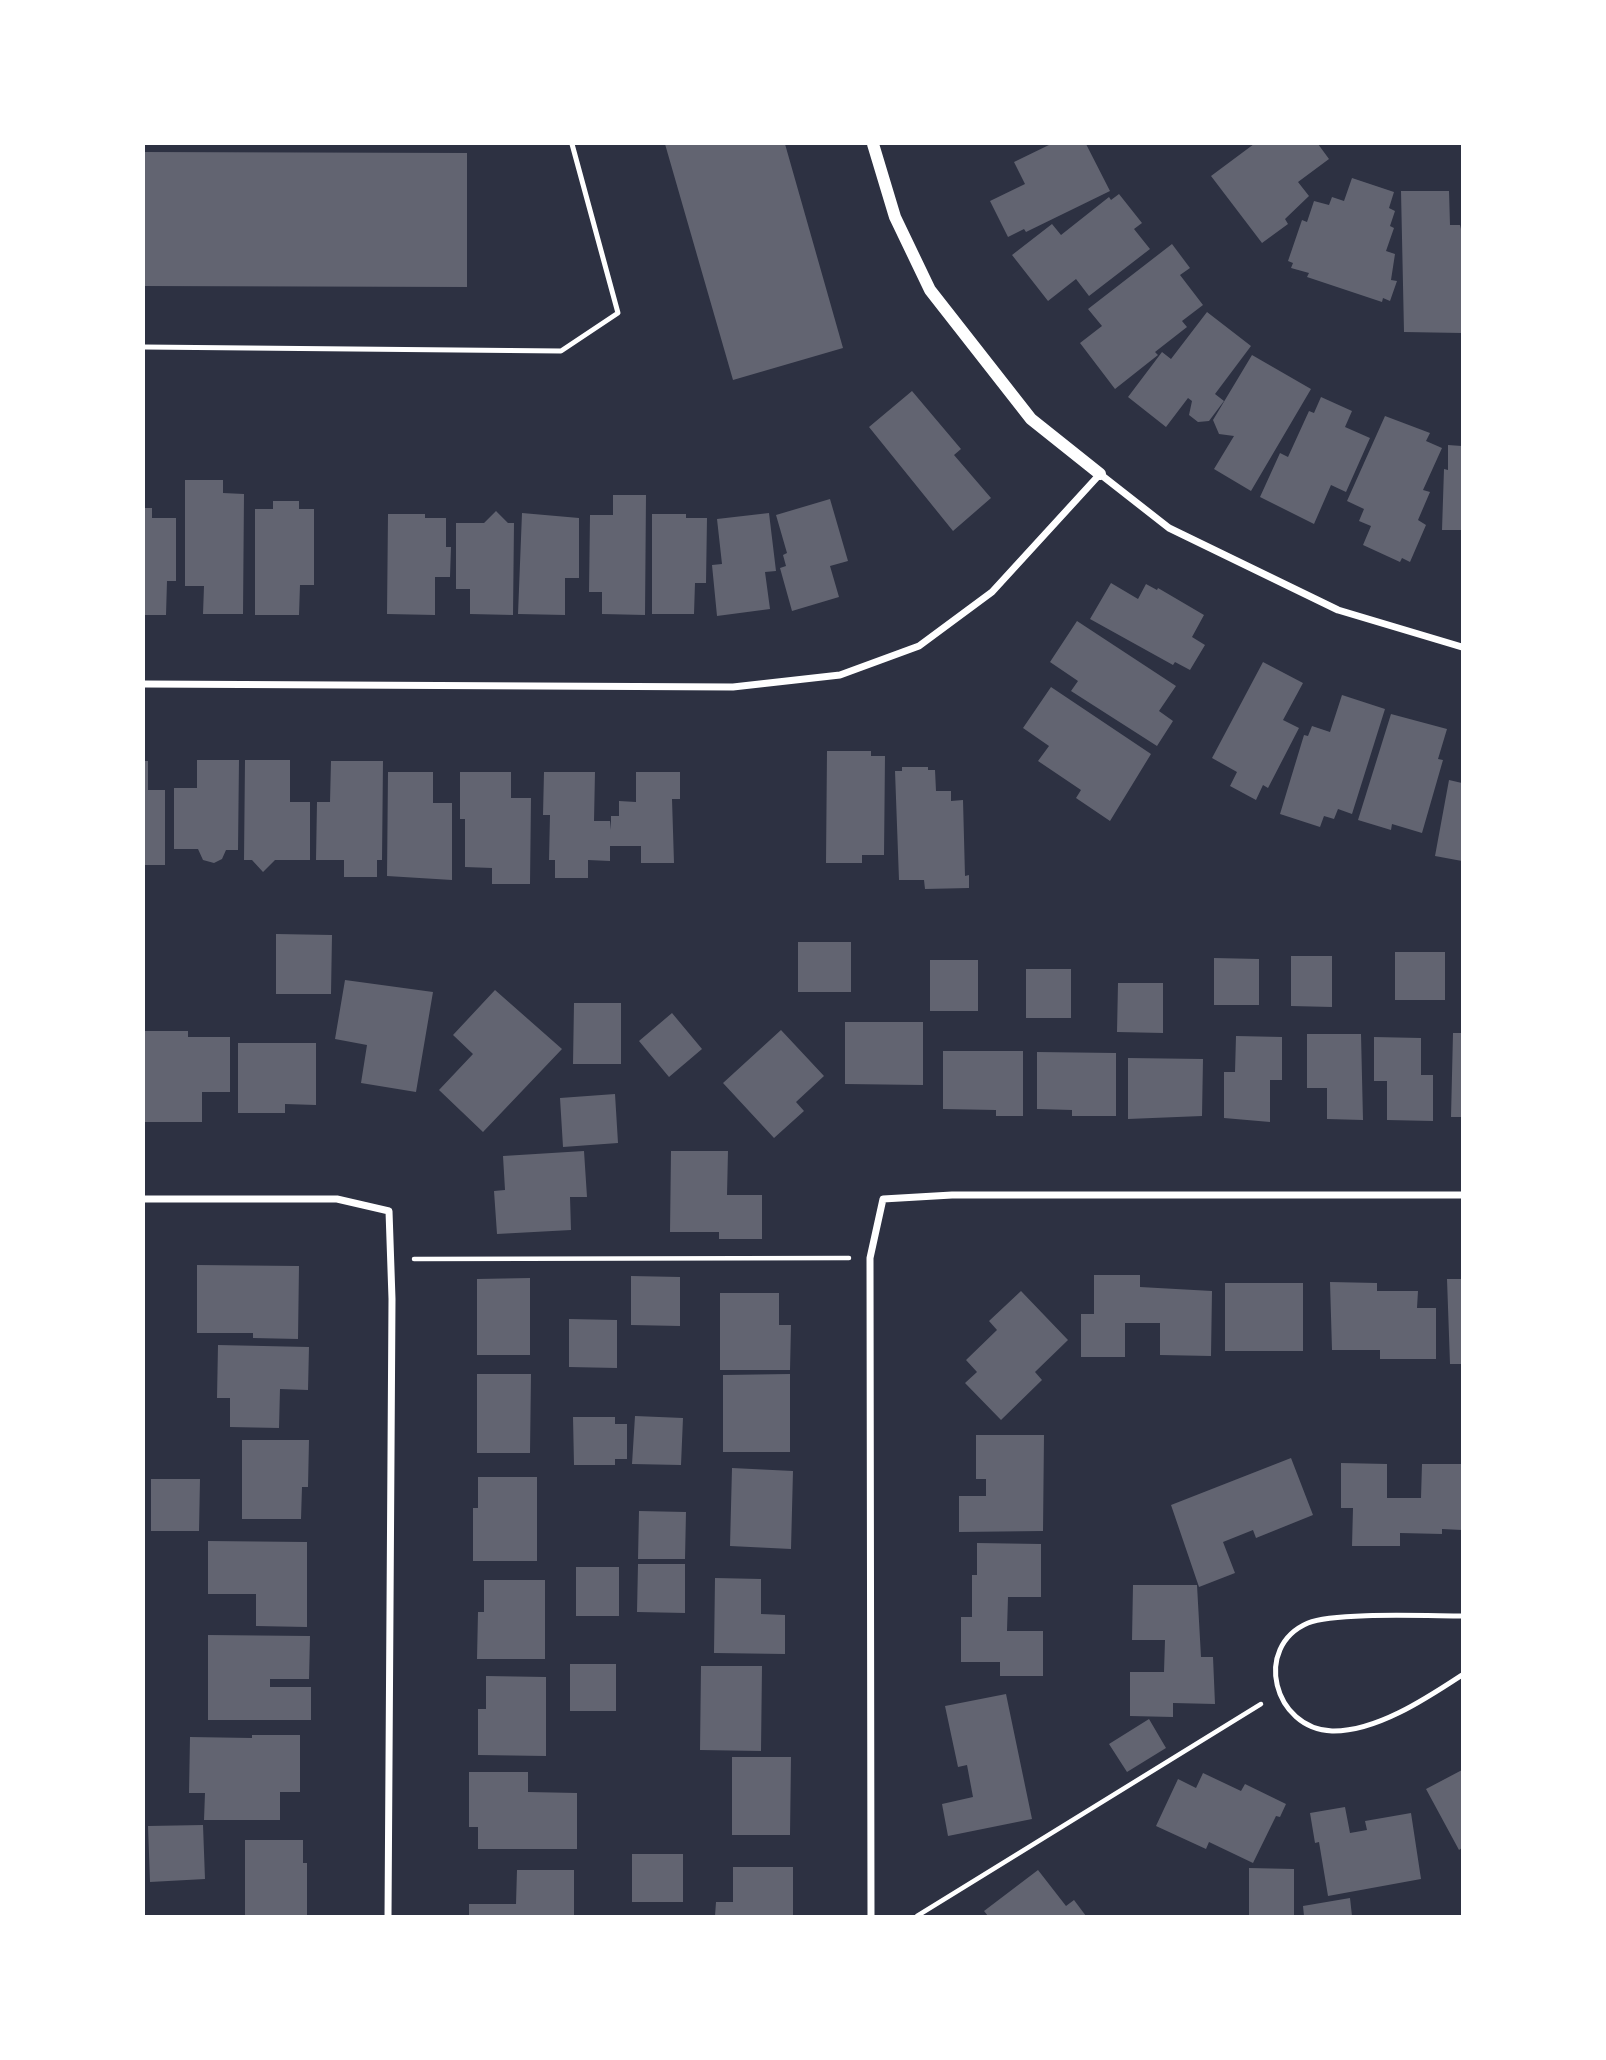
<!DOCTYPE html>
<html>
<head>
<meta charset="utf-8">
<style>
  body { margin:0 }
  #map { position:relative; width:1606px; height:2060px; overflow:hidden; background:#2d3142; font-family:"IBM Plex Sans",sans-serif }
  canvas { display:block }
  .frame { position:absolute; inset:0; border:145px solid #fff; pointer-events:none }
</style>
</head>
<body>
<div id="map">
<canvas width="1606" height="2060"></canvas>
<div class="frame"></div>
</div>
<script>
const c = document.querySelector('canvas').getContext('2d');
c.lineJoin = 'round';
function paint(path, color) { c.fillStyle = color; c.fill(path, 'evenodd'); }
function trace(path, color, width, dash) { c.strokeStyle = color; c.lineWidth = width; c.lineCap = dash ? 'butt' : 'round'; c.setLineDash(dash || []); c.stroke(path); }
paint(new Path2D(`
  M665 144H785L843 348 733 380Z
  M1051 144H1086L1110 191 1026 232 1024 229 1008 237 990 201 1025 184 1014 162Z
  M1254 144H1318L1329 159 1298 182 1309 196 1285 219 1288 224 1262 243 1211 176Z
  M144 152 467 153V287L144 286Z
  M1352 178 1394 192 1389 208 1395 211 1390 226 1394 228 1386 251 1395 254 1391 280 1397 281 1390 301 1383 298 1382 302 1307 277 1309 273 1291 268 1293 263 1288 261 1302 220 1307 222 1314 201 1329 205 1332 197 1344 201Z
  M1401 191H1449L1450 225H1460L1462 233V333L1404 332Z
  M1119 194 1142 223 1134 229 1150 249 1089 296 1076 279 1048 301 1012 255 1052 224 1061 235 1109 197 1111 200Z
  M1172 244 1190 268 1180 275 1203 305 1182 321 1187 327 1155 352 1158 355 1115 389 1080 343 1102 326 1088 309Z
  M1207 312 1251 346 1215 394 1224 401 1209 421 1198 422 1189 415 1192 401 1188 398 1166 427 1128 397 1162 352 1171 359Z
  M1252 355 1311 389 1251 491 1214 469 1234 436 1219 434 1213 420Z
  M912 391 961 449 954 455 991 498 953 531 869 427Z
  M1321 397 1352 411 1345 427 1370 438 1346 492 1331 485 1314 524 1260 497 1280 453 1288 457 1309 411 1314 413Z
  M1385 416 1430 433 1426 441 1442 448 1423 490 1430 492 1418 520 1426 525 1410 562 1402 558 1400 562 1363 545 1371 526 1359 521 1364 509 1347 501Z
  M1448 445 1462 446V530H1442L1444 469 1448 470Z
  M185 480H223V493L244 494 243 614H203L204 586H185Z
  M613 495H646L645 615 602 614V592H589L590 515H613Z
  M830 499 848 561 830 566 839 597 792 611 780 568 786 566 783 555 787 553 776 515Z
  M273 501H299V509H314V585H300L299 615H255V509H273Z
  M144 508H152V518H176V581H167L166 615H144Z
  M496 511 508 523H514L513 615 470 614V589H456V523H484Z
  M522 513 579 518V578H565V615L518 614Z
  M769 513 776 571 765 572 770 609 717 616 712 565 722 564 717 519Z
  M388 514H425V518H446V547H451L450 577H435V615L387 614Z
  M652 514H686V518H707L706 583H695L694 614H652Z
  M1111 583 1138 599 1146 584 1157 590 1158 588 1204 615 1192 637 1205 645 1190 670 1175 662 1173 665 1090 619Z
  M1077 621 1176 686 1159 711 1173 721 1157 746 1071 691 1078 681 1050 662Z
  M1263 662 1303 683 1283 720 1299 728 1268 788 1263 785 1256 800 1230 786 1237 772 1212 758Z
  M1051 687 1151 754 1110 821 1076 798 1081 790 1038 761 1049 746 1023 728Z
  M1342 695 1385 709 1352 814 1338 809 1334 819 1324 816 1320 827 1280 814 1304 735 1308 736 1312 726 1330 732Z
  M1391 714 1447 729 1438 759 1443 760 1422 833 1392 824 1391 830 1358 820Z
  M827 751H871V756H885L884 855H862V863H826Z
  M197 760H239L238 850H226L222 859 214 863 203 860 198 849H174V788H197Z
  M245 760H290V802H310V860H275L263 872 252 860H244Z
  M144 761H148V790H165V865H144Z
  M331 761H383L382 860H377V877H344V860H316L317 802H330Z
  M902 767H928V770H935L936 791H951V801L963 800 965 876 969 875V888L925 889 924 880H899L895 771H902Z
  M388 772H433V803H452V880L387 876Z
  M460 772H511V798H531L530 884H492V868L465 867V819H460Z
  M544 772H595L594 821H610L611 830V816H619V801L636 802V772H680V799H672L674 863H641V846H610V861L588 860V878H555V860H549L550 815H543Z
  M1449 780 1462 783V861L1435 856Z
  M276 934 332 935 331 994H276Z
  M798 942H851V992H798Z
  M1395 952H1445V1000H1395Z
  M1291 956H1332V1007L1291 1006Z
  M1214 958 1259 959V1005H1214Z
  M930 960H978V1011H930Z
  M1026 969H1071V1018H1026Z
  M345 980 433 992 416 1092 361 1083 367 1045 335 1039Z
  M1118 983H1163V1033L1117 1032Z
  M495 990 562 1049 483 1132 439 1090 473 1054 453 1035Z
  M574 1003H621V1064H573Z
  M672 1013 702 1049 669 1077 639 1041Z
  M845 1022H923V1085L845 1084Z
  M781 1030 824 1076 796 1102 804 1111 774 1138 723 1083Z
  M144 1031H188V1037H230V1092H202V1122H144Z
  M1453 1033H1462V1117H1451Z
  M1307 1034H1361L1363 1120 1327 1119V1088H1307Z
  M1236 1036 1282 1037V1080H1270V1122L1224 1118V1072H1235Z
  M1374 1037 1421 1038V1075H1433V1121L1387 1120V1081H1374Z
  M238 1043H316V1105L285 1104V1113H238Z
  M943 1051H1023V1116H996V1110L943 1109Z
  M1037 1052 1116 1053V1116H1072V1110L1037 1109Z
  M1128 1058 1203 1059 1202 1116 1128 1119Z
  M615 1094 618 1143 563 1147 560 1098Z
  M584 1151 587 1197H570L571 1230 497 1234 494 1191 505 1190 503 1156Z
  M671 1151H728L727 1195H762V1239H719V1232H670Z
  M197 1265 299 1266 298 1339 253 1338V1333H197Z
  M1094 1275H1140V1287L1212 1291 1211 1356 1160 1355V1323H1125V1357H1081V1314H1094Z
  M631 1276 680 1277V1326L631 1325Z
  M530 1278V1355H477V1279Z
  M1447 1279H1462V1364H1450Z
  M1330 1282 1377 1283V1291H1418L1417 1308H1436V1359H1380V1350H1332Z
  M1225 1283H1303V1351H1225Z
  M1021 1291 1068 1340 1035 1372 1042 1380 1001 1420 965 1383 977 1372 966 1360 997 1330 989 1321Z
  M720 1293H779V1325H791L790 1370H720Z
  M569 1319 617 1320V1368L569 1367Z
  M218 1345 309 1347 308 1390 280 1389 279 1428 230 1427V1398H217Z
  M477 1374H531L530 1453H477Z
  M790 1374V1452H723V1375Z
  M635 1416 683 1418 681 1465 632 1464Z
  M573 1417H615V1424H627V1459H615V1465H574Z
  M976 1435H1044L1043 1531 959 1532V1496H986V1479H976Z
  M242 1440H309L308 1487H302L301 1519H242Z
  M1291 1458 1313 1515 1256 1538 1253 1530 1223 1542 1235 1573 1199 1587 1171 1505Z
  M1341 1463 1387 1464V1498H1421L1422 1464H1462V1530L1442 1529V1534L1400 1533V1546H1352L1353 1508H1341Z
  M732 1468 793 1471 791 1549 730 1546Z
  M478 1477H537V1561H473V1508H478Z
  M151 1479H200L199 1531H151Z
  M639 1511 686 1512 685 1559H638Z
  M208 1541 307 1542V1627L256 1626V1594H208Z
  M977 1543 1041 1544V1597H1008L1007 1631H1043V1676H1000V1662H961V1617H972V1575H977Z
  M638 1564H685V1613L637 1612Z
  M576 1567H619V1616H576Z
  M715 1578 761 1579V1614L785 1615V1654L714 1653Z
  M484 1580H545V1659H477L478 1612H484Z
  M1133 1585H1197L1201 1657H1213L1215 1704 1173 1703V1717L1130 1716V1672H1164L1165 1640H1132Z
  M208 1635 310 1636 309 1679H270V1687H311V1720H208Z
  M570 1664H616V1711H570Z
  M701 1666H762L761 1751 700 1750Z
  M486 1676 546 1677V1756L478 1755V1709H486Z
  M1006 1694 1032 1819 948 1836 942 1804 973 1797 967 1765 958 1767 945 1706Z
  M1149 1719 1166 1748 1127 1772 1109 1744Z
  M252 1735H300V1792H280V1820H204L205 1793H189L190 1737 252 1738Z
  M732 1757H791L790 1835H732Z
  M1462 1770V1848L1459 1850 1426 1789Z
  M469 1772H528V1792L577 1793V1849H478V1827H469Z
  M1203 1773 1241 1791 1245 1784 1286 1804 1280 1817 1276 1816 1253 1863 1209 1842 1206 1849 1156 1826 1178 1779 1196 1788Z
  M1345 1807 1350 1833 1367 1830 1365 1821 1411 1813 1421 1879 1328 1896 1319 1842 1315 1843 1310 1813Z
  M203 1825 205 1879 150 1882 148 1826Z
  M245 1840H303V1863H307V1916H245Z
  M632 1854H683V1902H632Z
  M733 1867H793V1916H715L716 1902H733Z
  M1249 1868 1294 1869V1916H1249Z
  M517 1870H574V1916H469V1904H516Z
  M1038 1870 1066 1906 1074 1900 1086 1916H988L984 1911Z
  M1350 1898 1352 1916H1304L1303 1906Z`), '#626471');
trace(new Path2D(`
  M414 1259 849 1258
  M917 1916 1261 1704`), '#fff', 4.5);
trace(new Path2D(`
  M144 347 561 351 618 313 572 144
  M1462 1616C1429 1616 1334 1612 1308 1623 1252 1647 1274 1729 1332 1731 1376 1732 1427 1698 1462 1675`), '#fff', 5);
trace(new Path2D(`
  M144 684 733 687 840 675 919 646 992 592 1100 474 1169 528 1338 610 1462 647
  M144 1199H337L389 1211 392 1299 388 1916
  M871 1916 870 1258 883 1199 952 1195H1462`), '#fff', 7);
trace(new Path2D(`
  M873 144 895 217 930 290 1031 419 1100 474`), '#fff', 12);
</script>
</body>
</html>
